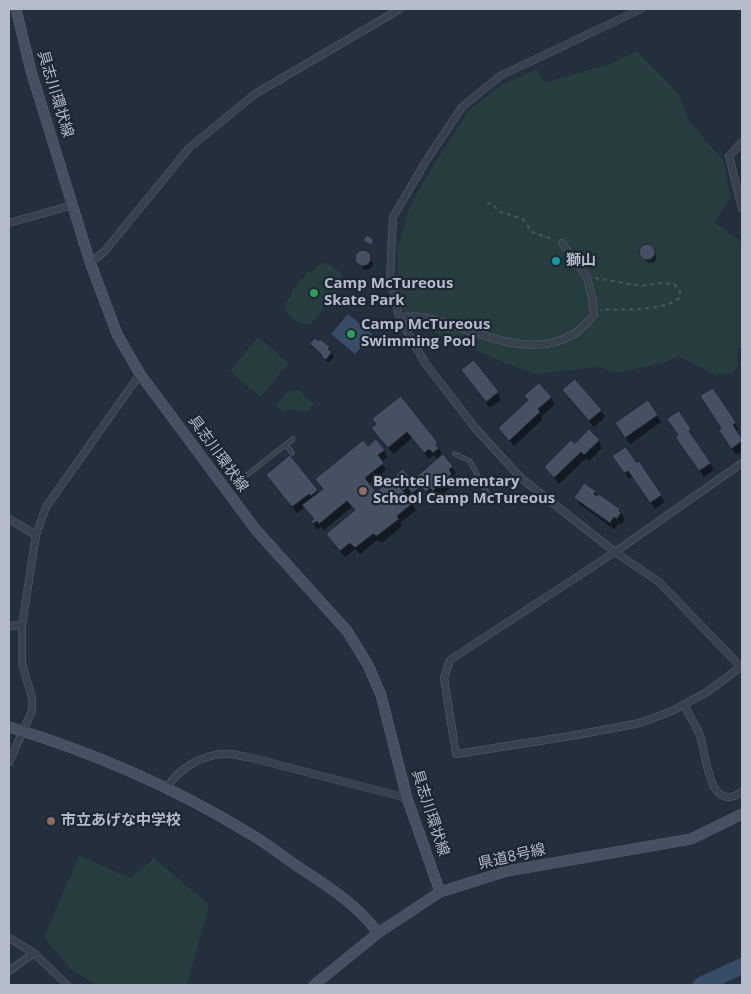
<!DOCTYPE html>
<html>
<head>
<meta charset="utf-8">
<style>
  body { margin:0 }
  #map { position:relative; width:751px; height:994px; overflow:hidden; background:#242f3e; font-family:"Open Sans",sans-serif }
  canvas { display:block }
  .frame { position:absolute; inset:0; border:10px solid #b4bcc9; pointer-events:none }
</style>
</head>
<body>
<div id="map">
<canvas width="751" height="994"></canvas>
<div class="frame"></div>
</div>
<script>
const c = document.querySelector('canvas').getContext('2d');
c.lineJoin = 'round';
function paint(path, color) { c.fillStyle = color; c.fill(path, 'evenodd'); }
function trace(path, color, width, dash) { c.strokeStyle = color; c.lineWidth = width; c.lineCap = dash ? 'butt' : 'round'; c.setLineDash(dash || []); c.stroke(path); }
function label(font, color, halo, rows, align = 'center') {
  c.font = font + ' "Open Sans","Noto Sans JP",sans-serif'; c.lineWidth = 4.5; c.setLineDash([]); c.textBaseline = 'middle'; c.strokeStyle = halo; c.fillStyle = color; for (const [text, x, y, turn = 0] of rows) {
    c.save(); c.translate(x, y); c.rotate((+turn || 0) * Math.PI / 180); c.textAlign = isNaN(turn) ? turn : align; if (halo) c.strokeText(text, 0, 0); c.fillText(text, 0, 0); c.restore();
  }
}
paint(new Path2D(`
  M637 51 679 94 688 120 724 161 730 197 715 223 739 240 742 248V347L737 349 738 365 732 373 716 375 679 356 666 362 617 373 598 367 536 374 505 363 418 325 403 310 398 285 397 250 410 206 433 166 469 110 502 85 537 69 544 83 609 64Z
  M326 263C334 266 344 274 344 283L313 321 308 325C297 324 286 315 285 304L292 294 291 292 309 271 311 273 318 265Z
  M258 337 289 363 260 397 230 371Z
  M299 390 314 404 307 412 288 409 284 412 276 406 287 391Z
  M79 856 131 878 154 858 209 905 187 985H97L71 970 44 937Z`), '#263c3f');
paint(new Path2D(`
  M348 314 372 334 355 354 331 334Z`), '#394c67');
paint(new Path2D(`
  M645 245 649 246 656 256V260L653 263 647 262 640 252 642 248Z
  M364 250 369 253 373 264 371 268 364 270 358 262 357 255 360 251Z
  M312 344 329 348 334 357 328 363Z
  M467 377 498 393 501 400 490 408Z
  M575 380 601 411 605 417 594 427 567 397 563 390Z
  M712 389 739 430 736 432 742 441V451L736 455 724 437Z
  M526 397 551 398 555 404 541 417 542 420 514 446 499 428 528 401Z
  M400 398 437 443 442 455 456 473 452 477 455 481 451 485 452 487 438 497 435 494 430 498 416 479 438 460 434 455 429 459 412 438 393 454 377 434Z
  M648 402 661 422 630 444 620 430Z
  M679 413 714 470 704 477 681 444 679 436Z
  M599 441 602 448 589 461 586 458 559 484 545 467Z
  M368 448 384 450 387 457 381 462 386 470 368 485 376 493 403 471 422 495 417 499 412 493 407 497 416 510 400 523 402 526 382 543 377 540 360 554 355 549 345 557 327 534 356 511 352 507 324 530 321 527 317 530 312 522 314 520 305 507 297 513 268 476 317 490 319 493 323 490 316 480Z
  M618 463 661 496 665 502 655 509 633 477 629 479Z
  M595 492 598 497 619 510 623 516 624 520 621 525 619 523 614 529 579 504 576 498Z`), '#0007');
trace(new Path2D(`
  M701 985 742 966`), '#394c67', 16);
const building = new Path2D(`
  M367 235 374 240 371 245 363 241Z
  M639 252a8 8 0 1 1 16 0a8 8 0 1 1-16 0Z
  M355 258a8 8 0 1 1 16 0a8 8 0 1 1-16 0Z
  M315 338 318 341 320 339 330 347 328 349 332 352 326 360 321 356 322 355 310 344Z
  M474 360 499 392 486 402 461 370Z
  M575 379 602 410 589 421 562 390Z
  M539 383 552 397 538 409 540 412 509 441 498 428 528 400 524 396Z
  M713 388 736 422 733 425 742 439V441L731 449 719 430 721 428 700 396Z
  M401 396 438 443 436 444 439 448 433 453 429 449 424 453 407 432 388 448 371 428 376 424 372 419Z
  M648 400 658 415 625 438 615 423Z
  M679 411 691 429 689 431 711 463 699 471 675 437 678 435 667 419Z
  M589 429 600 440 584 455 581 452 554 478 544 467 571 440 575 443Z
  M376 439 385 450 378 455 384 463 365 478 376 492 393 478 413 503 397 516 399 519 377 536 373 534 355 548 350 543 340 551 326 534 355 510 347 501 319 524 317 521 313 524 311 521 314 519 302 505 323 489 315 479 363 440 368 446Z
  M626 447 637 463 639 461 662 495 650 503 628 471 624 473 612 456Z
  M443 454 453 466 449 470 452 474 447 478 449 480 441 487 439 485 433 491 430 488 426 492 414 479Z
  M290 455 318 490 311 496 309 494 292 507 266 475Z
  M403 469 419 488 412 493 407 487 403 491 393 478Z
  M584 483 596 491 594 494 597 496 599 494 620 509 619 511 621 513 617 519 614 517 610 523 574 498Z`);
paint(building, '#455162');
trace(building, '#1f2835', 1);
const lane = new Path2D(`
  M286 444 292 453
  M455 454 470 461 487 493
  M243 478 293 439`);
const street = new Path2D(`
  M641 9 500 76 462 107 428 158 393 217 390 278 399 317 425 363 476 429 521 478 615 552 659 582 742 668
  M742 142 729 156 742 208
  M9 223 73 205
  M90 262 104 252 189 148 255 94 400 9
  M399 317C406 317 414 316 422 317 470 326 526 363 574 334 581 330 588 321 594 315L592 298 587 277 562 243
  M742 463 615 552 450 660 444 678 456 754 571 736 640 723 672 711 707 692 742 666
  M9 519 36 535
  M9 626 22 625
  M684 705C689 715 696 725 700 736 707 756 708 814 742 792
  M9 762 32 711V698L22 663V625L36 535 46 507 140 374
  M167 788C178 769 201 755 224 754 231 753 240 756 248 757L407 798
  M9 938 34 953 67 985
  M9 971 34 953`);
const secondary = new Path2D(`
  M16 9 31 71 90 262 117 334 140 374 256 530 347 631 368 665 381 695 407 798 440 892
  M9 727C92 752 173 787 247 832 265 842 281 855 297 866 326 885 358 905 378 933
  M314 985 378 933 440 892 507 871 691 839 742 814`);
trace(lane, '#565f6c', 5);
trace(street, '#565f6c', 8);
trace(secondary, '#565f6c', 11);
trace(new Path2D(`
  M487 203 493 204 498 211 523 219 532 232 555 240
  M595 278 641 286 662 283 674 284 680 291 679 298C662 312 622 309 600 310`), '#44595c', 2, [4, 4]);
trace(lane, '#38414e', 4);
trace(street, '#38414e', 7);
trace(secondary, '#465061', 10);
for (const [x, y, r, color] of [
  [556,261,5,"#0f9aa8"],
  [314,293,5,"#2e9e5b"],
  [351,334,5,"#2e9e5b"],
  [363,491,5,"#8d6e63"],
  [51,821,5,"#8d6e63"]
]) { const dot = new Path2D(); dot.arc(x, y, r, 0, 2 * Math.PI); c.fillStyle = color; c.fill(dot); trace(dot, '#1d2633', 2); }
label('15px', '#b4bcc9', '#1d2633', [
  ["具志川環状線",55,94,73],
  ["具志川環状線",218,454,54],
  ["具志川環状線",430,813,72],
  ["県道8号線",512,857,-13]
]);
label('bold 15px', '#b4bcc9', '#1d2633', [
  ["獅山",566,261],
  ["Camp McTureous",324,284],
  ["Skate Park",324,301],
  ["Camp McTureous",361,325],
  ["Swimming Pool",361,342],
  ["Bechtel Elementary",373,482],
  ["School Camp McTureous",373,499],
  ["市立あげな中学校",61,821]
], 'left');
</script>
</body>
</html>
